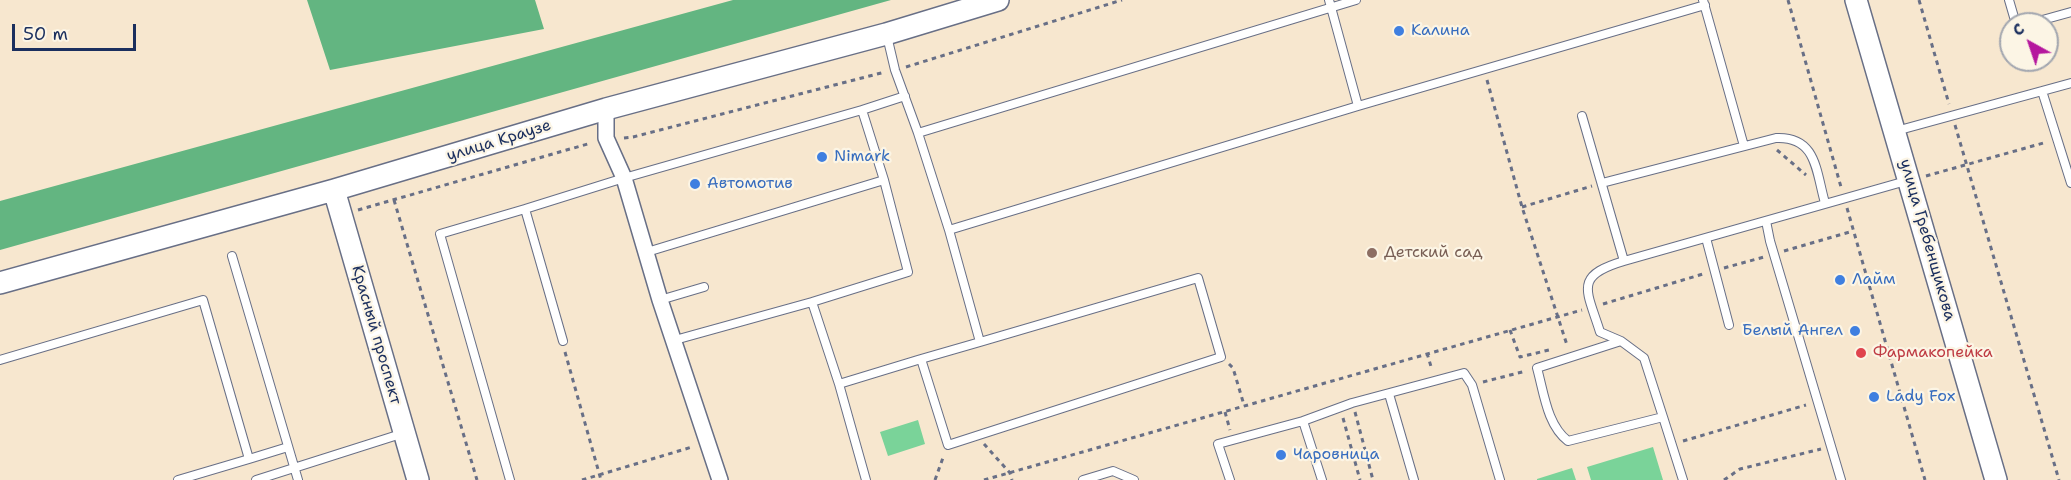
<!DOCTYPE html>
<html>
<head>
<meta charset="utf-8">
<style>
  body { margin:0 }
  #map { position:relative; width:2071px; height:480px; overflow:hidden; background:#f7e7cf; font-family:"Shantell Sans",sans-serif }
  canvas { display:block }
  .north { position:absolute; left:1999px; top:12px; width:60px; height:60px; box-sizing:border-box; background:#fcf5e5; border:2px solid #a2a6af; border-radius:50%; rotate:320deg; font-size:16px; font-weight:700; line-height:24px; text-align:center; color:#1b2f5e }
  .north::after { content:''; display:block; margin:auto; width:21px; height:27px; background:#b5179e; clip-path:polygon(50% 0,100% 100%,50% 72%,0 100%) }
  .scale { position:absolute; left:12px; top:24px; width:124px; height:27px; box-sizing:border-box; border:3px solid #1b2f5e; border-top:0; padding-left:8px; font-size:18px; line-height:21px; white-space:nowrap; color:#1b2f5e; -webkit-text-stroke:4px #fcf5e5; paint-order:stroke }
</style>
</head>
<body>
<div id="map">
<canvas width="2071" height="480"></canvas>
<div class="north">С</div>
<div class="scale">50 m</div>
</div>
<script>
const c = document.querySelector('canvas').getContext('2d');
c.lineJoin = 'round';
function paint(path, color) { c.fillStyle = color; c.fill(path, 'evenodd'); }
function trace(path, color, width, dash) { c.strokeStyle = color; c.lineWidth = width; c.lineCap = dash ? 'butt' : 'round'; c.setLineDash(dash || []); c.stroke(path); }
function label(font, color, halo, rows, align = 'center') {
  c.font = font + ' "Shantell Sans",sans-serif'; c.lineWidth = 4.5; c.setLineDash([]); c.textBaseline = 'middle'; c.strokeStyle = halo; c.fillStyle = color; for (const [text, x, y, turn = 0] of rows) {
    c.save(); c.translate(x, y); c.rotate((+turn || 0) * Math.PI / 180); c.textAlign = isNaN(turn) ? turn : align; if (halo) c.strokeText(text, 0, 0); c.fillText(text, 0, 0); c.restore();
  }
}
paint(new Path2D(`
  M918 420 925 444 888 456 880 432Z
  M1653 447 1663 480H1591L1587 467Z
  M1572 468 1576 480H1537V479Z`), '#7ad399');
paint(new Path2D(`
  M307 0H535L544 29 330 70Z
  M733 0H891L0 250V201Z`), '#63b581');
const lane = new Path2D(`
  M1329 0 1358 106
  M1703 0 1744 146
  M2009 0 2016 24
  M2028 24 2071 12
  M887 36 895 70 918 133 1356 0
  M2042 91 2071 183
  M905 96 862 110 884 180 908 272 812 302 839 384 921 359
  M1582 116 1624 261 1906 181
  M1896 131 2071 83
  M918 133 949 230 1358 106 1705 5
  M1602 183 1776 138C1817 136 1816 172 1825 203
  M1766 221 1770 241 1841 480
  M949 230 980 342 1198 278 1221 357 948 445 921 359 980 342
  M1706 238 1729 325
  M647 252 884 180
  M232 256 298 480
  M660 300 704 287
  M675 340 812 302
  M563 341 525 209 624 178 862 110
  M1621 341 1537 368C1544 393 1547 425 1568 441L1663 417 1644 358 1621 341 1600 332C1587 290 1573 276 1624 261
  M0 360 203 300 249 459 288 447
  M839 384 866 480
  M1389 394 1414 480
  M1663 417 1683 480
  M1303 421 1352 403 1464 373 1472 385 1500 480
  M178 480 249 459
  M256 480 404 433
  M510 480 440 234 525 209
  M1083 480 1113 471 1134 480
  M1230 480 1218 444 1303 421 1322 480`);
const street = new Path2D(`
  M606 109V138L624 178 660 300 720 480`);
const secondary = new Path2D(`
  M1856 0 1996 480
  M334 190 418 480
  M0 283 334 190 606 109 886 34 998 0`);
trace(lane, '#686f86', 10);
trace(street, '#686f86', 18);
trace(secondary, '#686f86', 24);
trace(new Path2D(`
  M1788 0 1841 187
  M1919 0 1949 104
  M906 67 1122 0
  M1487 80 1522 207 1567 345
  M1955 125 2059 480
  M624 138 633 137 885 72
  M1777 150 1806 175
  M1926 176 2047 142
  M394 200 477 480
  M1522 207 1592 186
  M1847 208 1925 480
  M358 210 591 143
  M1784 251 1853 231
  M1724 268 1764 257
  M1603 304 1703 274
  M1510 330 1520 357 1553 349
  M565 352 601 480
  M1427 353 1432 370
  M1229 364 1233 368 1244 405
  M1483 382 1526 371
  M1225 412 1230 430
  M1355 412 1373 480
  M1343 418 1360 480
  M1683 441 1806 405
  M984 444 1010 473 1012 480
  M582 480 692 447
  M935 480 944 455
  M984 480 1582 310
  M1724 480 1740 469 1821 449`), '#686f86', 3, [4.5, 4.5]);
trace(lane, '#fff', 8);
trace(street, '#fff', 15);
trace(secondary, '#fff', 21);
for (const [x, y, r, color] of [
  [1399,31,6,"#3f7fe0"],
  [822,157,6,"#3f7fe0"],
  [695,184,6,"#3f7fe0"],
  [1372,253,6,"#8d6e63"],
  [1840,280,6,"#3f7fe0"],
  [1855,331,6,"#3f7fe0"],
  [1861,353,6,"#e0444e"],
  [1874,397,6,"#3f7fe0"],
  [1281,455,6,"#3f7fe0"]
]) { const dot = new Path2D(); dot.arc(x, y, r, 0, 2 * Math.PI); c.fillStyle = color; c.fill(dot); trace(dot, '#fcf5e5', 2); }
label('16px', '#366cbe', '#fcf5e5', [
  ["Калина",1411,31],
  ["Nimark",834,157],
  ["Автомотив",707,184],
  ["Лайм",1852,280],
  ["Белый Ангел",1843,331,"right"],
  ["Lady Fox",1886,397],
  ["Чаровница",1293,455]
], 'left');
label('16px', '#1b2f5e', '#fcf5e5', [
  ["улица Краузе",499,141,-17],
  ["улица Гребенщикова",1927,240,74],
  ["Красный проспект",376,335,74]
]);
label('16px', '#785e54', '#fcf5e5', [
  ["Детский сад",1384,253]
], 'left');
label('16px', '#be3a42', '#fcf5e5', [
  ["Фармакопейка",1873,353]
], 'left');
</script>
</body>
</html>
